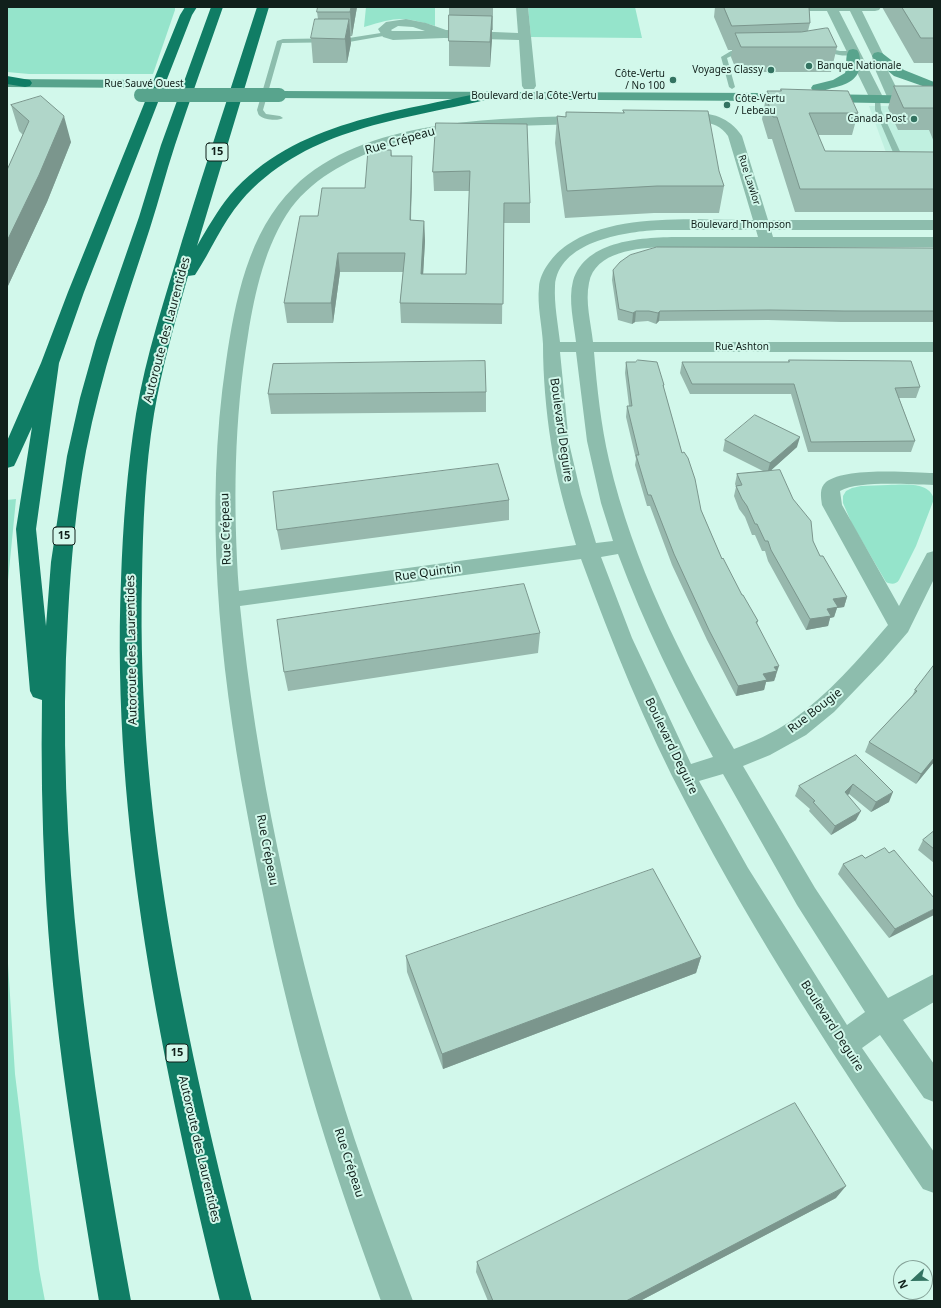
<!DOCTYPE html>
<html>
<head>
<meta charset="utf-8">
<style>
  body { margin:0 }
  #map { position:relative; width:941px; height:1308px; overflow:hidden; background:#d2f8eb; font-family:"Noto Sans",sans-serif }
  canvas { display:block }
  .frame { position:absolute; inset:0; border:8px solid #11201b; pointer-events:none }
  .north { position:absolute; left:893px; top:1260px; width:40px; height:40px; box-sizing:border-box; background:#d2f8eb; border:1px solid #85a298; border-radius:50%; rotate:248deg; font-size:11px; font-weight:700; line-height:16px; text-align:center; color:#11201b }
  .north::after { content:''; display:block; margin:auto; width:14px; height:18px; background:#337361; clip-path:polygon(50% 0,100% 100%,50% 72%,0 100%) }
</style>
</head>
<body>
<div id="map">
<canvas width="941" height="1308"></canvas>
<div class="frame"></div>
<div class="north">N</div>
</div>
<script>
const c = document.querySelector('canvas').getContext('2d');
c.lineJoin = 'round';
function paint(path, color) { c.fillStyle = color; c.fill(path, 'evenodd'); }
function trace(path, color, width, dash) { c.strokeStyle = color; c.lineWidth = width; c.lineCap = dash ? 'butt' : 'round'; c.setLineDash(dash || []); c.stroke(path); }
function label(font, color, halo, rows, align = 'center') {
  c.font = font + ' "Noto Sans",sans-serif'; c.lineWidth = 4; c.setLineDash([]); c.textBaseline = 'middle'; c.strokeStyle = halo; c.fillStyle = color; for (const [text, x, y, turn = 0] of rows) {
    c.save(); c.translate(x, y); c.rotate((+turn || 0) * Math.PI / 180); c.textAlign = isNaN(turn) ? turn : align; if (halo) c.strokeText(text, 0, 0); c.fillText(text, 0, 0); c.restore();
  }
}
paint(new Path2D(`
  M869 106H934V167L891 166Z`), '#c0f0e0');
paint(new Path2D(`
  M7 7H175V10L153 74H29L7 72Z
  M366 7H435V26C402 16 397 17 364 27Z
  M528 7H635L642 38 531 37Z
  M888 485C902 485 929 481 934 499L916 546 899 580C896 585 890 584 886 582L852 524 843 503V496L846 491 852 488 861 486Z
  M16 499 7 591V500Z
  M7 948 15 1074 39 1269 45 1301H7Z`), '#95e4cb');
paint(new Path2D(`
  M387 32 390 34 389 35 349 42 282 43 263 110 266 114 280 116 283 118C279 121 264 120 260 116 258 115 258 112 257 110L277 41 283 39 349 38Z
  M822 47 840 51H853L856 53C847 59 830 53 820 50V48Z
  M731 51H745L748 53C742 57 734 54 727 58L735 87 732 89 729 87 721 57Z
  M875 98 880 99 881 110 904 160 934 161V165L898 164 875 110Z`), '#8dbdad');
paint(new Path2D(`
  M516 7H528L536 86 534 89H524L522 86 519 40 444 38 393 40 383 37 378 29 386 22 406 19 426 23 446 30 518 33ZM398 26 413 27 425 31H392L391 30Z
  M801 7H881L879 10 875 11H807L803 10Z
  M680 113C706 112 726 113 742 136L768 220H934V230H771L773 237H934V247H664C638 248 595 251 589 283 585 302 591 323 593 342H934V352H594C597 388 601 425 609 460 633 563 681 658 734 749 753 742 773 733 791 721 828 695 859 659 888 625L822 505C821 497 819 488 826 482 845 467 910 472 934 473V485C910 485 860 480 840 491L842 505 899 606 927 553 934 551V579L908 632 883 661 834 712 806 735 770 755 743 766 815 888 888 998 934 974V1002L903 1020 934 1064V1102L924 1098 880 1035 862 1048 934 1152V1193L923 1189C839 1064 756 938 687 805 645 726 612 643 581 559L240 606C256 766 291 929 337 1083 359 1157 386 1229 413 1301H381C355 1230 330 1158 309 1085 283 994 263 900 246 807 219 660 204 510 226 362 235 301 248 232 294 187 363 119 494 118 586 116L591 117 593 120 591 123 586 124C502 126 411 125 336 169 320 178 302 193 291 208 265 245 255 292 248 335 234 420 233 505 239 591L576 545C566 512 556 478 551 443 546 411 543 376 543 344 542 325 537 305 539 287 540 271 554 254 567 245 614 212 698 220 753 220L728 136C714 116 695 125 675 120L673 117 675 114ZM657 230H756L758 237C738 237 717 237 697 237 659 237 587 234 573 281 568 300 574 323 576 342H560C558 324 554 304 555 286 558 242 623 232 657 230ZM560 352H576L587 441 601 503 613 541 596 543 581 494 569 443ZM618 554C644 624 677 691 713 757L691 764 632 638 601 557ZM723 774 797 905 865 1012 847 1025 748 868 699 781Z`), '#8dbdad');
paint(new Path2D(`
  M825 7H837L884 99 882 102H872L870 99Z
  M848 7H860L884 56 886 67 902 99 900 102H890L888 99 874 67 872 56Z`), '#8dbdad');
paint(new Path2D(`
  M853 49 857 50C860 54 860 58 860 63 860 80 846 85 832 88 826 90 820 92 813 91L811 88 813 85 833 80 845 73C848 66 844 57 849 50Z
  M878 52 882 53 904 70 934 82V90L894 76 874 59 872 56 874 53Z
  M7 79 145 80 150 81 152 84 150 87 145 88 7 87Z
  M279 91 763 93 934 96V104L763 101 274 98 272 95 274 92Z`), '#58a48d');
paint(new Path2D(`
  M185 7H197L192 15 84 292 59 363 36 529 46 626 51 562 67 456 80 398 96 341 139 217 161 145 211 7H223C207 53 190 99 175 145 166 172 159 200 150 228 126 301 101 374 86 451 76 505 71 561 68 616 54 846 90 1075 131 1301H99C76 1161 52 1021 45 879 42 819 41 759 42 700L33 697 30 691 16 529 32 427 16 462 14 466 7 468V441L41 363 68 292 180 15Z
  M257 7H269L197 246C207 229 217 211 230 195 295 120 398 113 488 91L493 92 495 95 493 98 477 102C392 121 302 131 241 201 222 223 211 251 195 275L188 276C175 322 162 367 154 414 145 468 143 525 142 580 136 826 191 1065 252 1301H220C162 1064 111 825 121 580 123 525 127 469 136 414 146 355 165 298 182 241 206 163 232 85 257 7Z
  M7 76 30 80 32 83 30 86 25 87 7 84Z`), '#107d65');
trace(new Path2D(`
  M141 95H279`), '#58a48d', 14);
paint(new Path2D(`
  M357 7 352 36H350L351 43 347 63H313L311 38 318 19 317 12Z
  M438 7H493V30H492L490 67 449 66V8H438Z
  M715 7H809L810 23 808 31 837 47 831 72H737L731 57 732 50H728L714 17Z
  M882 7H934V63H914Z
  M894 86H934V142L929 130H898L888 108Z
  M781 89 858 113 852 135H818L825 151 934 152V212H795L772 139H768L762 119 767 91H780Z
  M11 105 71 142 47 202 7 288V170L23 135 19 131Z
  M623 110 719 171 724 186 719 213H654L565 218 555 143 557 116 566 117V112L623 113Z
  M436 123 530 203V223H503L502 324 401 323 400 303 403 272H340L333 323H287L284 303 318 216 365 188 391 150 392 156 412 175 411 220 424 221 425 241 423 274H466L470 191H434L433 172Z
  M934 248V322H841L768 320 659 321 656 324 648 321 635 322 632 324 618 320 612 280 613 270Z
  M789 360 920 387 916 398H899L915 441 911 452H808L791 394H690L680 373 682 362H788Z
  M626 362 664 385V389L682 453 701 510 722 559 742 595 758 621 757 624 776 676 774 681 766 682 764 690 736 696 707 640 672 565 650 506H647L635 465 636 459 626 417 627 406H629L625 373Z
  M486 392V412L271 414 268 394Z
  M725 440 797 447 771 470 793 499 820 556 847 597 844 607 837 608 834 617 830 618 828 626 806 630 768 561 765 551H762L755 535H752L745 517 739 509 734 496 736 487 735 484 737 474 763 471 723 451Z
  M509 500V520L281 550 277 530Z
  M540 633 538 653 288 691 284 672Z
  M934 665V762L916 784 865 752 869 742 912 696 915 690Z
  M856 755 889 802 871 812 849 794 847 795 856 820 831 835 809 811 810 809 795 796 799 786Z
  M934 831V863L918 850 923 840Z
  M889 853 934 898 889 938 838 874 843 864 865 858Z
  M406 956 701 957 696 973 443 1069 407 972Z
  M836 1198 640 1301H488L476 1272 477 1262Z`), '#97b8ad');
paint(new Path2D(`
  M351 7H357L352 36 350 12Z
  M492 16V41L490 67V42Z
  M349 19 351 43 347 63 345 39Z
  M64 116 71 142 47 202 7 288V241Z
  M412 156V175L410 240V220Z
  M424 221 425 241 422 294 421 274Z
  M338 253 340 272 333 323 331 303Z
  M636 311 635 322 632 324 633 313Z
  M660 311 659 321 656 324 658 313Z
  M800 437 797 447 767 474 770 463Z
  M847 597 844 607 837 608 834 617 830 618 828 626 806 630 810 619 827 609 833 599Z
  M779 666 774 681 766 682 764 690 736 696 738 686 763 674 774 667Z
  M934 758V762L916 784 921 774Z
  M853 784 849 794 841 802 845 792Z
  M893 792 889 802 871 812 876 802Z
  M861 811 856 820 831 835 835 826Z
  M934 909V915L889 938 895 929Z
  M701 957 696 973 443 1069 442 1054Z
  M846 1186 836 1198 640 1301H626Z`), '#7b968d');
const building = new Path2D(`
  M318 7H351L350 12H317Z
  M724 7H809L810 23 732 26Z
  M902 7H934V38H921Z
  M449 15 492 16 490 42 449 41Z
  M315 19H349L345 39 311 38Z
  M826 28H828L837 47H741L735 33 801 32Z
  M894 86H934V108H904Z
  M781 89 848 91 858 113H809L825 151 934 152V189H800L777 117H773L766 97H770L767 91H781Z
  M41 96 64 116 39 175 7 241V170L29 121 11 105Z
  M623 110 708 111 719 171 724 186H657L567 191 557 116 566 117V112L624 113Z
  M436 123 527 124 530 203H504L503 304 400 303 405 253H338L331 303H284L300 216H318L322 188H365L368 150H391V156H412L410 220 424 221 421 274H466L470 171 433 172Z
  M657 247 934 248V311H844L770 310 660 311 658 313 649 311H636L633 313 619 309 613 270 620 262 630 255Z
  M638 360 657 362 664 385H663L682 453 684 452 688 458 695 479 701 510 722 559 723 558 742 595H743L758 621 756 622 779 666 774 667 777 671 763 674 767 680 738 686 709 630 674 554 651 495H648L636 455H639L627 406H632L626 362H635Z
  M789 360 911 361 920 387 895 388 915 441 811 442 794 384H692L682 362H789Z
  M485 361 486 392 268 394 273 364Z
  M755 415 800 437 770 463 725 440Z
  M498 464 509 500 277 530 273 492Z
  M780 470 793 499 811 521 813 541 820 556H823L847 597 833 599 838 607 827 609 831 616 810 619 771 550 768 541H765L757 524H755L747 506 742 499 736 486 742 485 737 474Z
  M524 584 540 633 284 672 277 620Z
  M934 665V758L921 774 869 742 917 691 915 690Z
  M856 755 893 792 876 802 853 784 845 792 861 811 835 826 813 802 815 801 799 786Z
  M934 831V849L923 840Z
  M885 848 889 853 894 850 934 898V909L895 929 843 864 862 855 865 858Z
  M653 869 701 957 442 1054 406 956Z
  M795 1103 846 1186 626 1301H493L477 1262Z`);
paint(building, '#b0d6c9');
trace(building, '#7b968d', 1);
for (const [x, y, r, color] of [
  [809,66,4,"#337361"],
  [771,70,4,"#337361"],
  [673,80,4,"#337361"],
  [727,105,4,"#337361"],
  [914,119,4,"#337361"]
]) { const dot = new Path2D(); dot.arc(x, y, r, 0, 2 * Math.PI); c.fillStyle = color; c.fill(dot); trace(dot, '#d2f8eb', 1.5); }
label('10px', '#11201b', '#d2f8eb', [
  ["Banque Nationale",817,66,"left"],
  ["Voyages Classy",763,70],
  ["Côte-Vertu",665,74],
  ["/ No 100",665,86],
  ["Côte-Vertu",735,99,"left"],
  ["/ Lebeau",735,111,"left"],
  ["Canada Post",906,119]
], 'right');
label('10px', '#11201b', '#d2f8eb', [
  ["Rue Sauvé Ouest",144,84],
  ["Boulevard de la Côte-Vertu",534,96],
  ["Rue Lawlor",749,180,72],
  ["Boulevard Thompson",741,225],
  ["Rue Ashton",742,347]
]);
for (const [x, y, w] of [
  [217,152,22],
  [64,536,22],
  [177,1053,22]
]) { const box = new Path2D(); box.roundRect(x - w / 2, y - 9, w, 18, 3); c.fillStyle = '#d2f8eb'; c.fill(box); trace(box, '#11201b', 1); }
label('bold 11px', '#11201b', null, [
  ["15",217,152],
  ["15",64,536],
  ["15",177,1053]
]);
label('12px', '#11201b', '#d2f8eb', [
  ["Rue Crépeau",400,141,-16],
  ["Autoroute des Laurentides",167,330,-75],
  ["Boulevard Deguire",561,430,82],
  ["Rue Crépeau",226,529,-92],
  ["Rue Quintin",428,573,-8],
  ["Autoroute des Laurentides",132,650,-91],
  ["Rue Bougie",815,711,-38],
  ["Boulevard Deguire",671,746,64],
  ["Rue Crépeau",267,850,79],
  ["Boulevard Deguire",832,1026,57],
  ["Autoroute des Laurentides",199,1149,77],
  ["Rue Crépeau",349,1163,72]
]);
</script>
</body>
</html>
